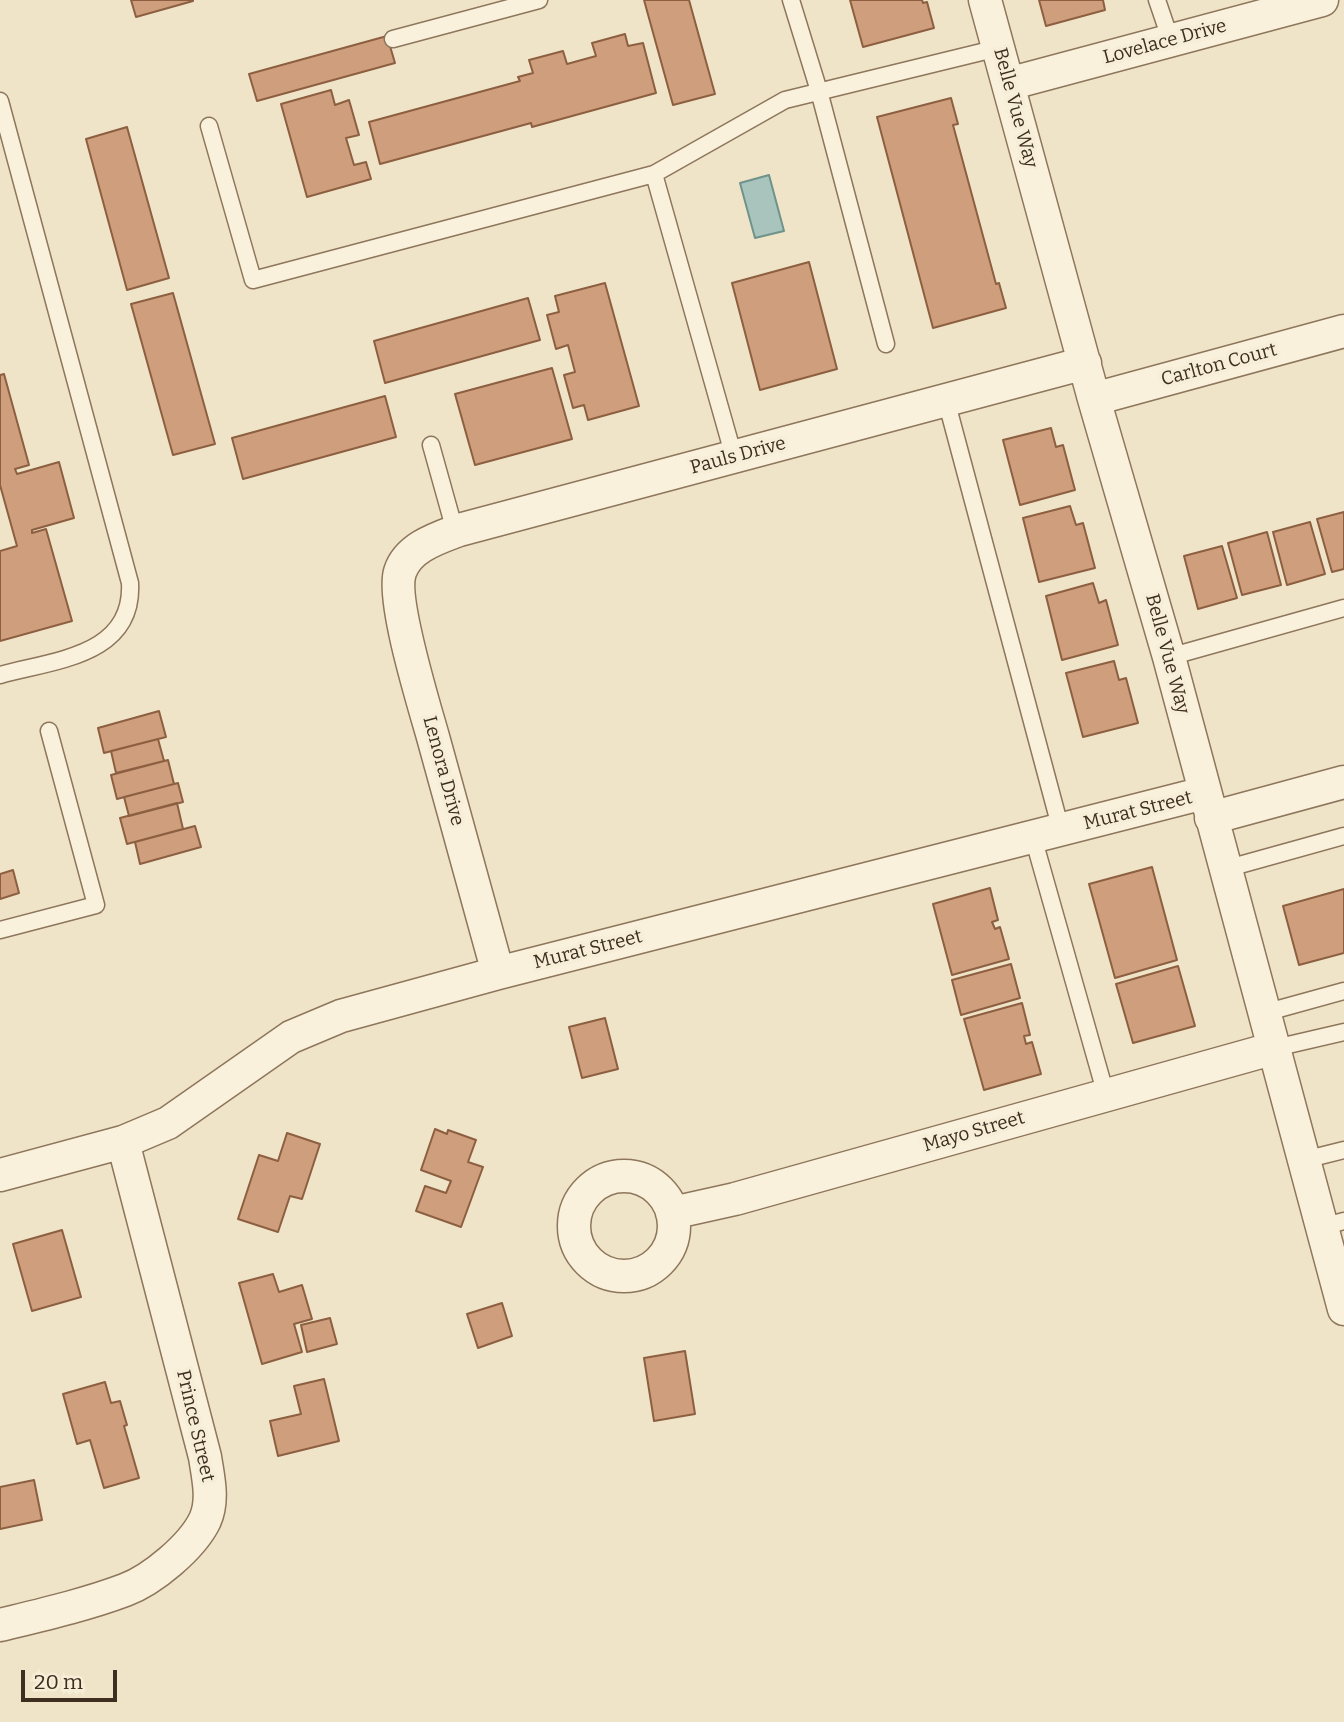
<!DOCTYPE html>
<html>
<head>
<meta charset="utf-8">
<style>
  body { margin:0 }
  #map { position:relative; width:1344px; height:1722px; overflow:hidden; background:#f0e4c8; font-family:Bitter,serif }
  canvas { display:block }
  .scale { position:absolute; left:21px; top:1670px; width:96px; height:32px; box-sizing:border-box; border:4px solid #3d2e20; border-top:0; padding-left:9px; font-size:21px; line-height:24px; white-space:nowrap; color:#3d2e20; -webkit-text-stroke:5px #f7eed8; paint-order:stroke }
</style>
</head>
<body>
<div id="map">
<canvas width="1344" height="1722"></canvas>
<div class="scale">20 m</div>
</div>
<script>
const c = document.querySelector('canvas').getContext('2d');
c.lineJoin = 'round';
function paint(path, color) { c.fillStyle = color; c.fill(path, 'evenodd'); }
function trace(path, color, width, dash) { c.strokeStyle = color; c.lineWidth = width; c.lineCap = dash ? 'butt' : 'round'; c.setLineDash(dash || []); c.stroke(path); }
function label(font, color, halo, rows, align = 'center') {
  c.font = font + ' Bitter,serif'; c.lineWidth = 7; c.setLineDash([]); c.textBaseline = 'middle'; c.strokeStyle = halo; c.fillStyle = color; for (const [text, x, y, turn = 0] of rows) {
    c.save(); c.translate(x, y); c.rotate((+turn || 0) * Math.PI / 180); c.textAlign = isNaN(turn) ? turn : align; if (halo) c.strokeText(text, 0, 0); c.fillText(text, 0, 0); c.restore();
  }
}
const water = new Path2D(`
  M769 175 784 231 755 238 740 183Z`);
paint(water, '#a9c4bc');
trace(water, '#6f938a', 2);
const building = new Path2D(`
  M131 0H193V1L136 17Z
  M644 0H689L715 94 673 105Z
  M850 0H922L923 3 927 2 934 28 863 47Z
  M1039 0H1103L1105 10 1046 26Z
  M625 34 628 46 643 43 656 93 532 127 531 123 380 164 369 122 520 81 518 77 533 73 529 60 563 51 567 64 596 56 592 43Z
  M387 36 395 63 257 101 249 74Z
  M331 90 335 105 349 100 359 135 346 138 354 165 366 162 371 179 307 197 281 104Z
  M951 98 958 124 953 125 996 284 999 283 1006 308 933 328 877 117Z
  M127 127 169 278 127 290 86 139Z
  M809 262 837 369 760 390 732 283Z
  M605 283 639 406 588 420 584 405 573 408 564 375 575 372 568 345 556 349 547 315 559 312 555 296Z
  M173 293 215 444 173 455 131 304Z
  M528 298 540 340 385 383 374 341Z
  M552 368 572 439 475 465 455 394Z
  M4 374 29 465 15 469 17 474 59 462 74 518 32 530V533L46 529 72 621 0 641V551L17 546 0 485V375Z
  M385 396 396 437 243 479 232 438Z
  M1051 428 1056 447 1063 445 1075 490 1020 505 1003 440Z
  M1070 506 1076 525 1083 523 1095 568 1039 582 1023 518Z
  M1344 512V569L1332 572 1317 519Z
  M1310 522 1325 574 1287 585 1273 532Z
  M1267 532 1281 585 1242 595 1228 543Z
  M1222 546 1237 598 1198 609 1184 556Z
  M1093 583 1099 603 1106 600 1118 645 1062 660 1046 596Z
  M1114 661 1119 680 1126 678 1138 723 1083 737 1066 673Z
  M159 711 166 737 104 753 98 728Z
  M158 739 164 761 116 773 111 751Z
  M168 760 174 784 117 799 111 775Z
  M178 783 183 802 129 816 124 797Z
  M177 803 183 829 127 844 120 818Z
  M195 826 201 847 140 864 135 842Z
  M1152 867 1177 960 1115 978 1089 884Z
  M13 870 19 893 0 899V874Z
  M990 888 998 920 992 922 995 929 1000 927 1009 959 952 975 933 904Z
  M1344 889V953L1299 965 1283 906Z
  M1011 964 1020 998 961 1015 952 980Z
  M1178 966 1195 1026 1133 1043 1116 984Z
  M1022 1003 1030 1035 1024 1036 1026 1044 1032 1042 1041 1074 984 1090 964 1019Z
  M605 1018 618 1069 582 1078 569 1027Z
  M435 1129 447 1134 448 1130 476 1140 468 1162 483 1167 461 1227 416 1211 425 1186 446 1193 451 1181 421 1170Z
  M287 1133 320 1144 302 1199 290 1196 278 1232 238 1219 259 1155 278 1161Z
  M62 1230 81 1297 32 1311 13 1244Z
  M273 1274 279 1292 302 1285 312 1319 294 1324 302 1352 262 1364 239 1283Z
  M502 1303 512 1336 478 1348 467 1314Z
  M330 1318 337 1344 307 1352 301 1325Z
  M685 1351 695 1414 654 1421 644 1358Z
  M324 1379 339 1441 278 1456 270 1421 301 1414 294 1386Z
  M105 1382 111 1403 120 1401 127 1425 124 1426 139 1478 104 1488 90 1440 77 1444 63 1394Z
  M34 1480 42 1520 0 1529V1487Z`);
paint(building, '#cf9f7d');
trace(building, '#8d5f41', 2);
const lane = new Path2D(`
  M791 0 819 91 886 344
  M1157 0 1171 41
  M393 39 539 0
  M0 101 130 583C134 656 54 660 0 675
  M209 126 253 280 654 174
  M946 400 1061 830
  M431 445 455 531
  M734 457 654 174 785 100 998 48
  M1169 657 1344 608
  M1033 837 1106 1095
  M1225 869 1344 836
  M0 930 96 905 49 731
  M1264 1013 1344 991
  M1275 1048 1344 1032
  M1304 1160 1344 1150
  M1322 1227 1344 1221`);
const street = new Path2D(`
  M985 0 1094 399 1169 657 1344 1309
  M1008 84 1322 0
  M1094 399 1344 331
  M1211 818 1344 782
  M498 973C476 895 455 816 433 737 424 705 391 599 400 572 408 547 438 538 459 530L1085 363
  M0 1175 123 1142 168 1123 291 1037 341 1016 498 973 1204 793
  M574 1226a50 50 0 1 1 100 0a50 50 0 1 1-100 0Z
  M672 1213 735 1199 1275 1048
  M0 1625C41 1615 85 1605 125 1590 152 1580 192 1547 205 1520 214 1500 208 1477 205 1457L123 1142`);
trace(lane, '#8d765c', 19);
trace(street, '#8d765c', 35);
trace(lane, '#faf1dc', 16);
trace(street, '#faf1dc', 32);
label('19px', '#3d2e20', '#f7eed8', [
  ["Lovelace Drive",1165,42,-15],
  ["Belle Vue Way",1015,108,75],
  ["Carlton Court",1219,365,-15],
  ["Pauls Drive",738,456,-15],
  ["Belle Vue Way",1167,654,75],
  ["Lenora Drive",443,771,75],
  ["Murat Street",1138,811,-14],
  ["Murat Street",588,950,-14],
  ["Mayo Street",974,1132,-16],
  ["Prince Street",195,1426,77]
]);
</script>
</body>
</html>
